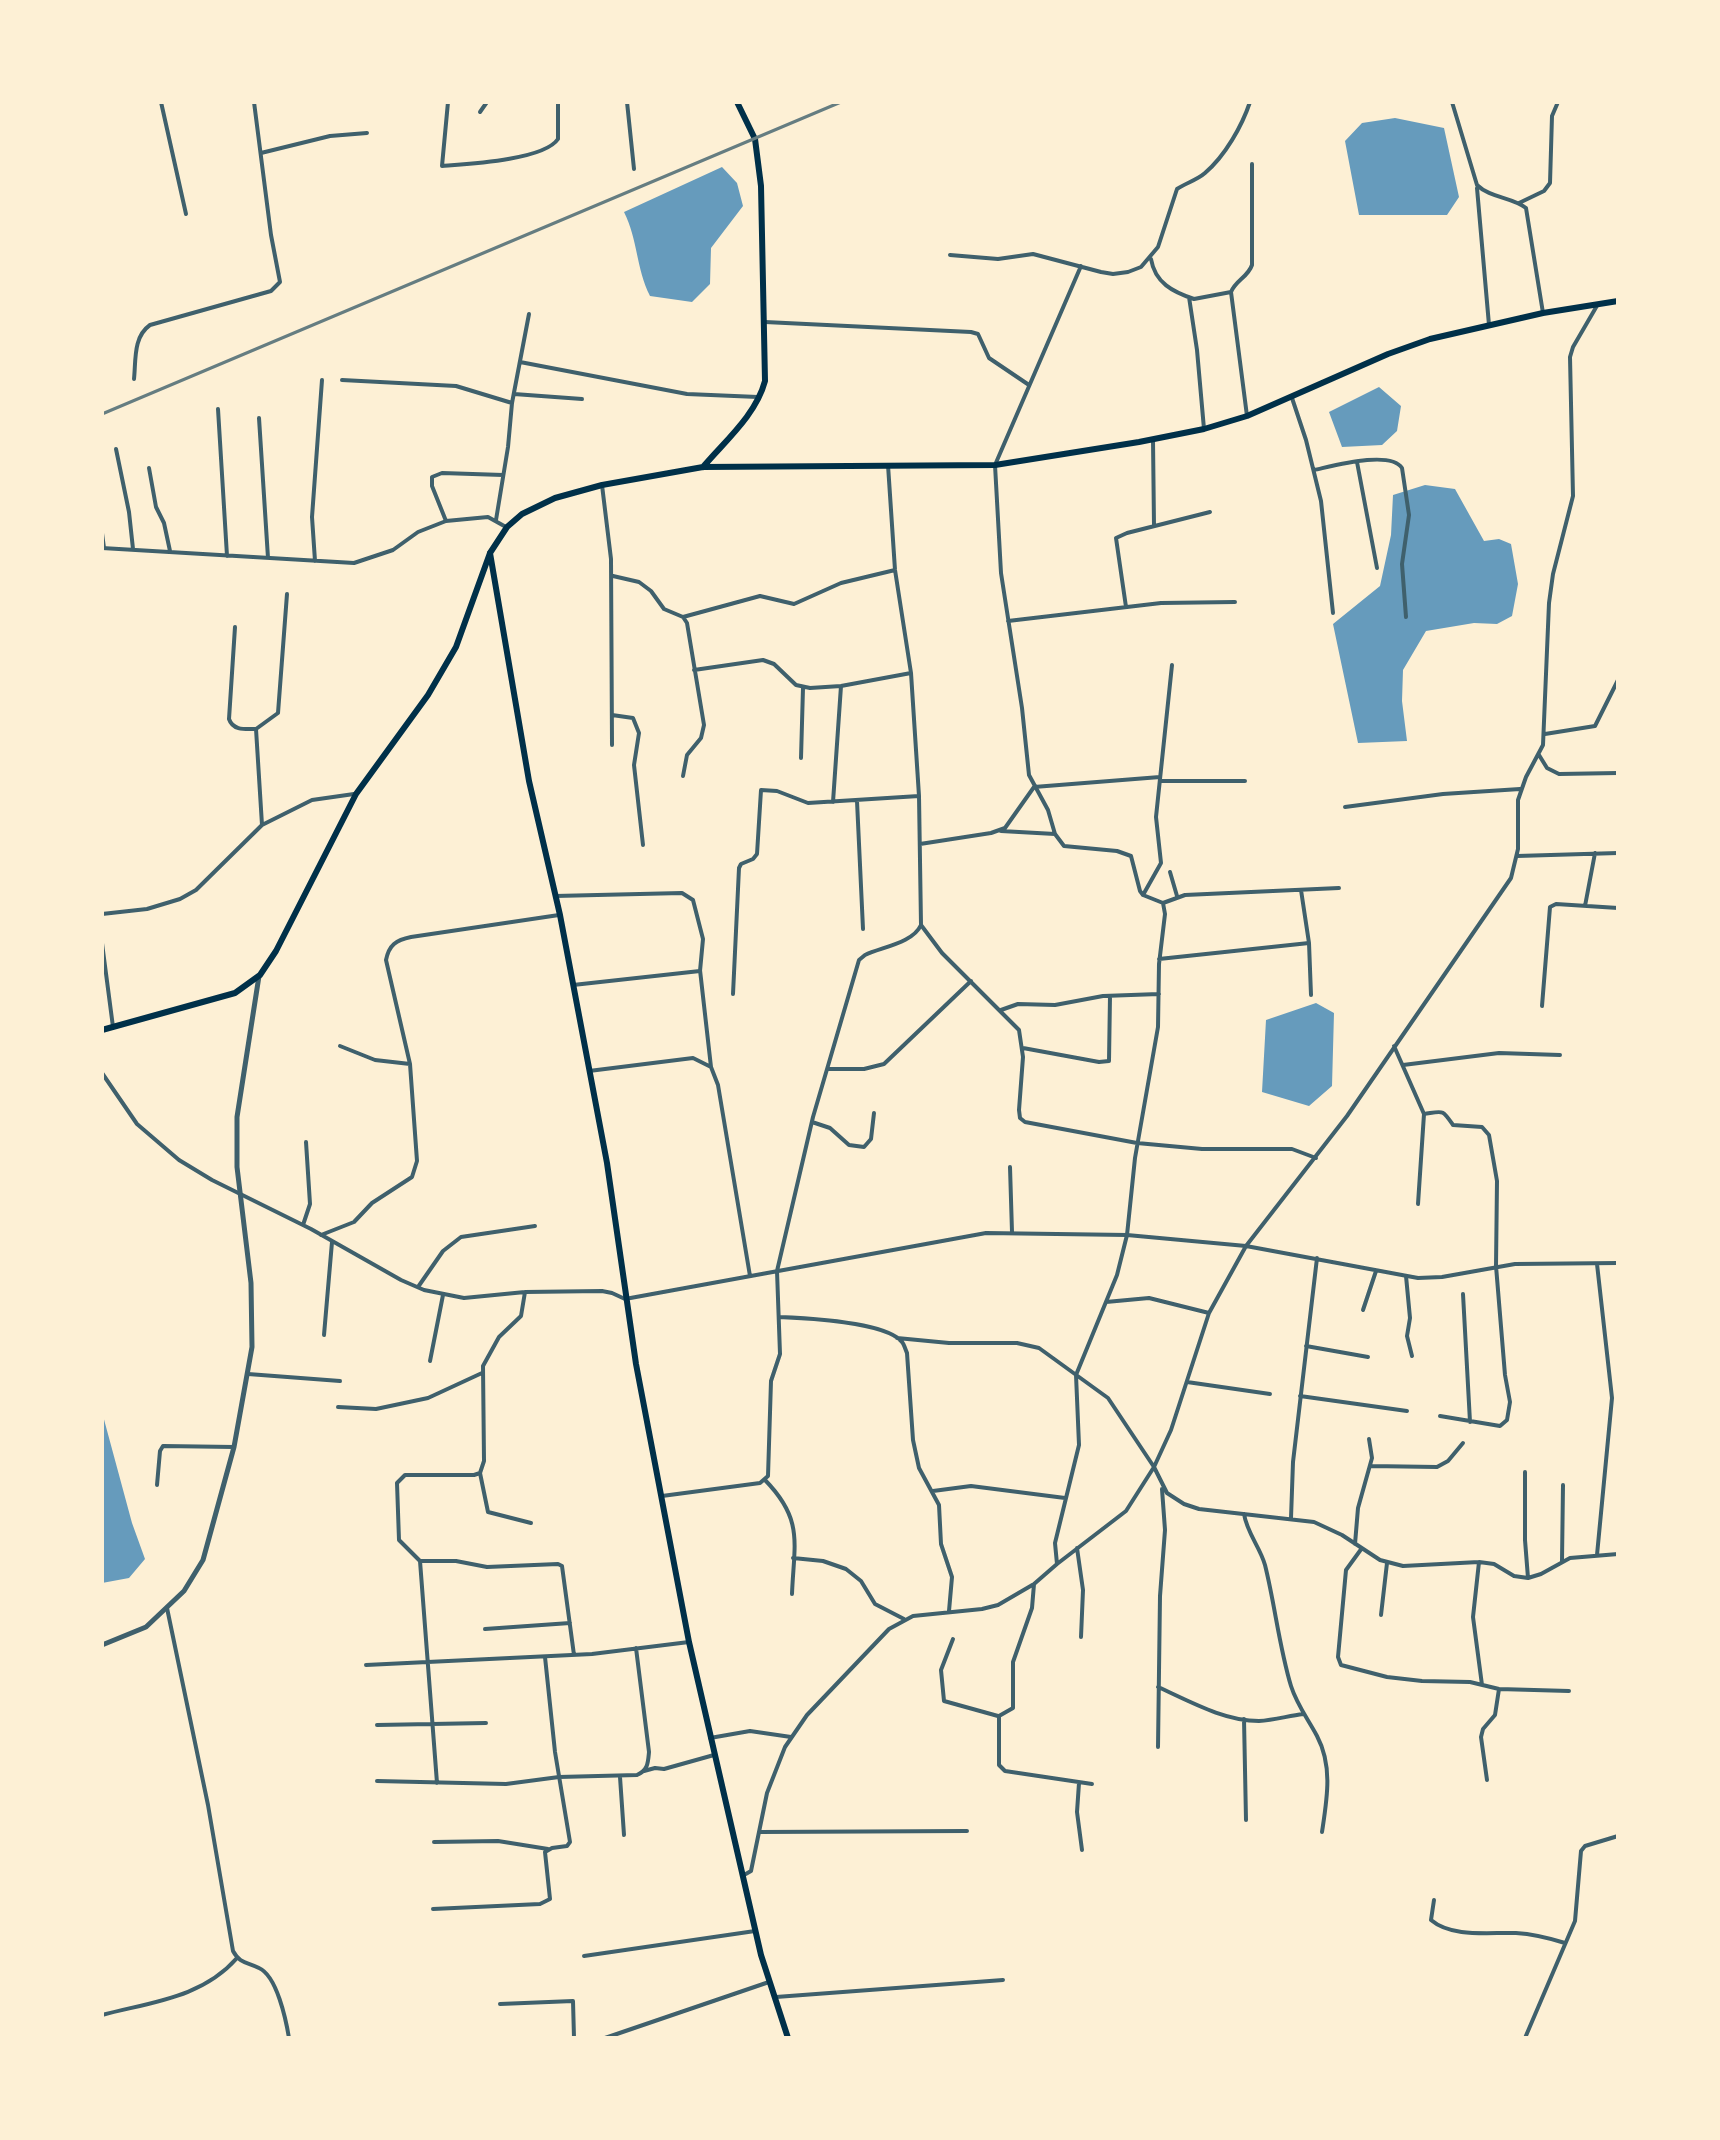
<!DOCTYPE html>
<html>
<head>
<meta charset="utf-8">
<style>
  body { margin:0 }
  #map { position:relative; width:1720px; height:2140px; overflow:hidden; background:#fdf0d5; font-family:Spectral,serif }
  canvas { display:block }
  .frame { position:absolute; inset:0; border:104px solid #fdf0d5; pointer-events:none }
</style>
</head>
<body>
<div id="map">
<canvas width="1720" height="2140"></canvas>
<div class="frame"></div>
</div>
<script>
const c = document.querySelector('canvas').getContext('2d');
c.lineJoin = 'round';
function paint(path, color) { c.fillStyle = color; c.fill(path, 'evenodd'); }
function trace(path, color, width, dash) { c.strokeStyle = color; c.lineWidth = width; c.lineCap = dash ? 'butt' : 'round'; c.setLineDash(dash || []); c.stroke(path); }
paint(new Path2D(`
  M1395 118 1444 128 1459 197 1447 215H1359L1345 141 1362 123Z
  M722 167 737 183 743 206 711 248 710 284 692 302 650 296C636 268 638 240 624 212Z
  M1379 387 1401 406 1397 431 1382 445 1342 447 1329 412Z
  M1425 485 1455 489 1484 541 1499 539 1511 544 1518 584 1512 616 1497 624 1474 623 1426 631 1403 670 1402 701 1407 741 1358 743 1333 624 1380 586 1391 535 1393 495Z
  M1316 1003 1334 1013 1332 1086 1309 1106 1262 1092 1266 1020Z
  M102 1412 132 1523 145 1559 129 1578 102 1583Z`), '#669bbc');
trace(new Path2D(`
  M161 102 186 214
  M448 102 442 166C468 164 544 160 558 139V102
  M627 102 634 169
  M1452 102 1477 185C1490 198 1512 197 1526 208L1543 313
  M480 112 487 102
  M261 153 330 136 367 133
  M1477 188 1489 325
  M1519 203 1544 191 1550 183 1552 116 1558 102
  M950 255 998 259 1033 254 1101 272 1113 274 1128 272 1141 267 1158 247 1177 189C1186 183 1197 180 1205 173 1225 156 1242 126 1250 102
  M1151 259C1155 283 1173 292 1194 299L1231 292
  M1189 297 1197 350 1204 429
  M765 322 971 332 978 334 989 358 1029 385
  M520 362 687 394 758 397
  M134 379C136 360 133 337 150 325L271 291 280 282 271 235 254 102
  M342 380 456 386 512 403 508 447 496 520
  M514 394 582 399
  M1292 398 1306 440 1321 501 1333 613
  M512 403 529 314
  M218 409 227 556
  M1247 416 1231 292C1236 280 1248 277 1252 265V164
  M259 418 268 558
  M1153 440 1154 526
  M116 449 129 512 133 549
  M1357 462 1377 568
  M149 468 156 507 164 523 170 551
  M1314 470C1333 466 1390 450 1402 468L1409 515 1402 564 1406 617
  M602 485 611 559 612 745
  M446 521 432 486V477L442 473 503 475
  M102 533 104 548
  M102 548 354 563 393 550 418 532 446 521 488 517 506 527
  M315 561 312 517 322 380
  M613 576 639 582 651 591 664 609 683 617 687 623 704 725 701 738 687 755 683 776
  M1126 607 1116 538 1127 533 1210 512
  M683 617 760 596 794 604 841 583 895 570
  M1008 621 1161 603 1235 602
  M235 627 229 719C233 731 246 729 256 729
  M694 670 763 660 774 664 796 685 810 688 841 686 911 673
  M612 715 633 718 639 733 634 765 643 845
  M1545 734 1595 726 1618 680
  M1539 755 1547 768 1559 774 1618 773
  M801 758 803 688
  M1160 781H1245
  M857 801 863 929
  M833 802 841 686
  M1345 807 1443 794 1520 789
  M262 825 256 729 278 713 287 594
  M1001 831 1055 834
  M920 844 991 833 1005 828 1034 787 1160 777
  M1517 856 1618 853
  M1170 872 1177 896
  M1301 890 1309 943 1311 995
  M1143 895 1161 863 1156 817 1172 665
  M555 896 682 893 693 900 703 939 700 971 573 985
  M1163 903 1185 895 1339 888
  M1585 906 1595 853
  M102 914 147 909 180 899 196 890 262 825 312 800 354 794
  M921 925 942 953 1019 1030 1023 1057 1019 1110 1020 1118 1025 1122 1137 1143 1202 1149H1292L1316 1158
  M102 943 113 1027
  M1159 959 1309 943
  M700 970 711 1067
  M733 994 739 868 741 864 753 859 757 854 761 790 777 791 808 803 919 796
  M1542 1006 1550 907 1556 904 1618 908
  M1001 1010 1018 1004 1055 1005 1103 996 1159 994
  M340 1046 375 1060 410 1064
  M1394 1046 1424 1114 1418 1204
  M1023 1048 1099 1062 1109 1061 1110 996
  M1403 1065 1499 1053 1560 1055
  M827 1069H864L884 1064 971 981
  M589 1071 693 1058 711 1067 718 1085 750 1276
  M102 1073 137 1124 179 1160 212 1180 311 1229 401 1280 424 1290 464 1298 525 1292 602 1291 612 1293 625 1299 986 1233 1127 1235 1246 1246 1418 1278 1442 1277 1515 1264 1618 1263
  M1424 1114C1444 1111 1442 1109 1453 1125L1482 1127 1489 1135 1497 1181 1496 1266 1505 1375 1510 1402 1507 1420 1500 1426 1440 1416
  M812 1122 830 1128 849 1145 864 1147 871 1139 874 1113
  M1010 1167 1012 1232
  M303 1225 310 1204 306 1142
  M321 1235 354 1222 372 1203 412 1177 417 1161 410 1064 386 960C389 945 396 940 411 937L559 915
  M1406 1276 1410 1318 1407 1336 1412 1356
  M418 1287 443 1251 461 1237 535 1226
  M1463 1294 1470 1422
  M1106 1302 1149 1298 1209 1313
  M1363 1310 1376 1271
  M779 1317C804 1318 886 1322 902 1342 904 1344 906 1351 907 1353L913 1440 919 1468 939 1505 941 1544 952 1577 949 1611
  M324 1335 332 1242
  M897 1338 949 1343H1017L1039 1348 1108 1398 1154 1467 1167 1493 1184 1504 1199 1509 1314 1522 1342 1535 1380 1560 1403 1566 1479 1562 1494 1564 1514 1576 1528 1578 1541 1574 1570 1558 1618 1554
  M1306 1346 1368 1357
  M430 1361 443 1295
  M248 1374 340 1381
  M1187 1382 1270 1394
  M1300 1396 1407 1411
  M338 1407 376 1409 428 1398 482 1373
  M1370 1466 1437 1467 1448 1461 1463 1443
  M1525 1472V1540L1528 1578
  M480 1473 488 1512 531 1523
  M765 1480C804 1520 794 1543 792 1594
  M157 1485 160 1451 163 1446 234 1447
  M933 1491 971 1486 1065 1498
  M662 1496 760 1483 768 1476 771 1381 780 1354 777 1271 813 1117 859 960 865 955C882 947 913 943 921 925L919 796 911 673 895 570 888 465
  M1244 1514C1247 1533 1260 1547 1265 1565 1275 1605 1279 1646 1291 1686 1297 1705 1308 1719 1317 1736 1333 1766 1327 1799 1322 1832
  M1291 1518 1293 1462 1317 1258
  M1355 1544 1358 1508 1372 1458 1369 1439
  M1077 1548 1083 1590 1081 1637
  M1362 1548 1346 1570 1338 1657 1341 1665 1387 1677 1422 1681 1470 1682 1499 1689 1569 1691
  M1597 1555 1612 1398 1597 1264
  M793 1558 823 1561 846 1569 861 1581 875 1604 904 1619
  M420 1561H456L487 1567 558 1564 562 1566 574 1655
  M1562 1561 1563 1485
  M1479 1562 1473 1617 1482 1685
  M1057 1564 1055 1543 1079 1445 1076 1375 1117 1275 1127 1235 1135 1158 1158 1027 1159 964 1165 914 1163 903 1143 895 1140 891 1131 856 1117 851 1064 846 1055 834 1048 810 1029 775 1022 708 1001 573 995 465 1081 266
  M1034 1584 1032 1608 1013 1662V1708L999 1716V1765L1005 1771 1092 1784
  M167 1608 208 1805 233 1951C240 1964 248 1962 259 1968 277 1976 286 2020 289 2038
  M1381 1615 1387 1563
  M485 1629 570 1623
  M953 1639 941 1670 944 1701 998 1716
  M366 1665 592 1654 689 1642
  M1158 1687C1189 1701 1224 1721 1259 1721 1274 1720 1288 1716 1303 1714
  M1244 1719 1246 1820
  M377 1725 486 1723
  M710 1738 750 1731 791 1737
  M1158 1747 1160 1596 1165 1530 1162 1489
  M644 1771 655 1768 664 1769 714 1755
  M620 1777 624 1835
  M1487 1780 1481 1737 1483 1729 1495 1715 1499 1689
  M377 1781 506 1784 559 1777 637 1775C648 1770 648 1763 649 1752L636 1648
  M437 1783 420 1561 399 1540 397 1483 405 1475H474L480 1473 484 1461 483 1366 499 1337 521 1316 525 1292
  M1079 1783 1077 1812 1082 1850
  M760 1832 967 1831
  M434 1842 498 1841 548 1849
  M744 1875 751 1871 767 1793 785 1747 807 1715 889 1629 913 1616 982 1609 998 1605 1034 1584 1057 1564 1126 1511 1154 1467 1171 1430 1209 1313 1246 1246 1347 1116 1511 878 1518 849V800L1526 777 1543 745 1549 603 1553 574 1573 496 1570 357 1573 347 1598 304
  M1434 1900 1431 1920C1452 1938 1490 1932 1516 1933 1533 1934 1549 1938 1565 1943
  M433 1909 540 1904 550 1899 545 1852 552 1848 567 1846 570 1842 555 1752 545 1657
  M584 1956 755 1931
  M776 1997 1003 1980
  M500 2004 573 2001 574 2038
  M102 2015C151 2002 202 1998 237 1958
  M605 2038 769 1982
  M1525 2038 1575 1921 1581 1851 1585 1846 1618 1836`), '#3f606c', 4);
trace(new Path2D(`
  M102 1645 146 1627 184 1591 203 1560 234 1447 252 1347 251 1283 237 1167V1117L259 976`), '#3f606c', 5);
trace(new Path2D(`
  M102 1030 235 993 260 975 276 951 356 794 428 695 456 647 490 553`), '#003049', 6);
trace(new Path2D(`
  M703 467C725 441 756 415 765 381L761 186 755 139 737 102
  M788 2038 761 1955 689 1642 636 1364 607 1163 560 915 529 781 490 553 507 527 522 514 555 498 602 485 703 467 995 465 1139 442 1204 429 1247 416 1388 354 1430 339 1543 313 1618 301`), '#003049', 6);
trace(new Path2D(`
  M102 414 841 102`), '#657d81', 3);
</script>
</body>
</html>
